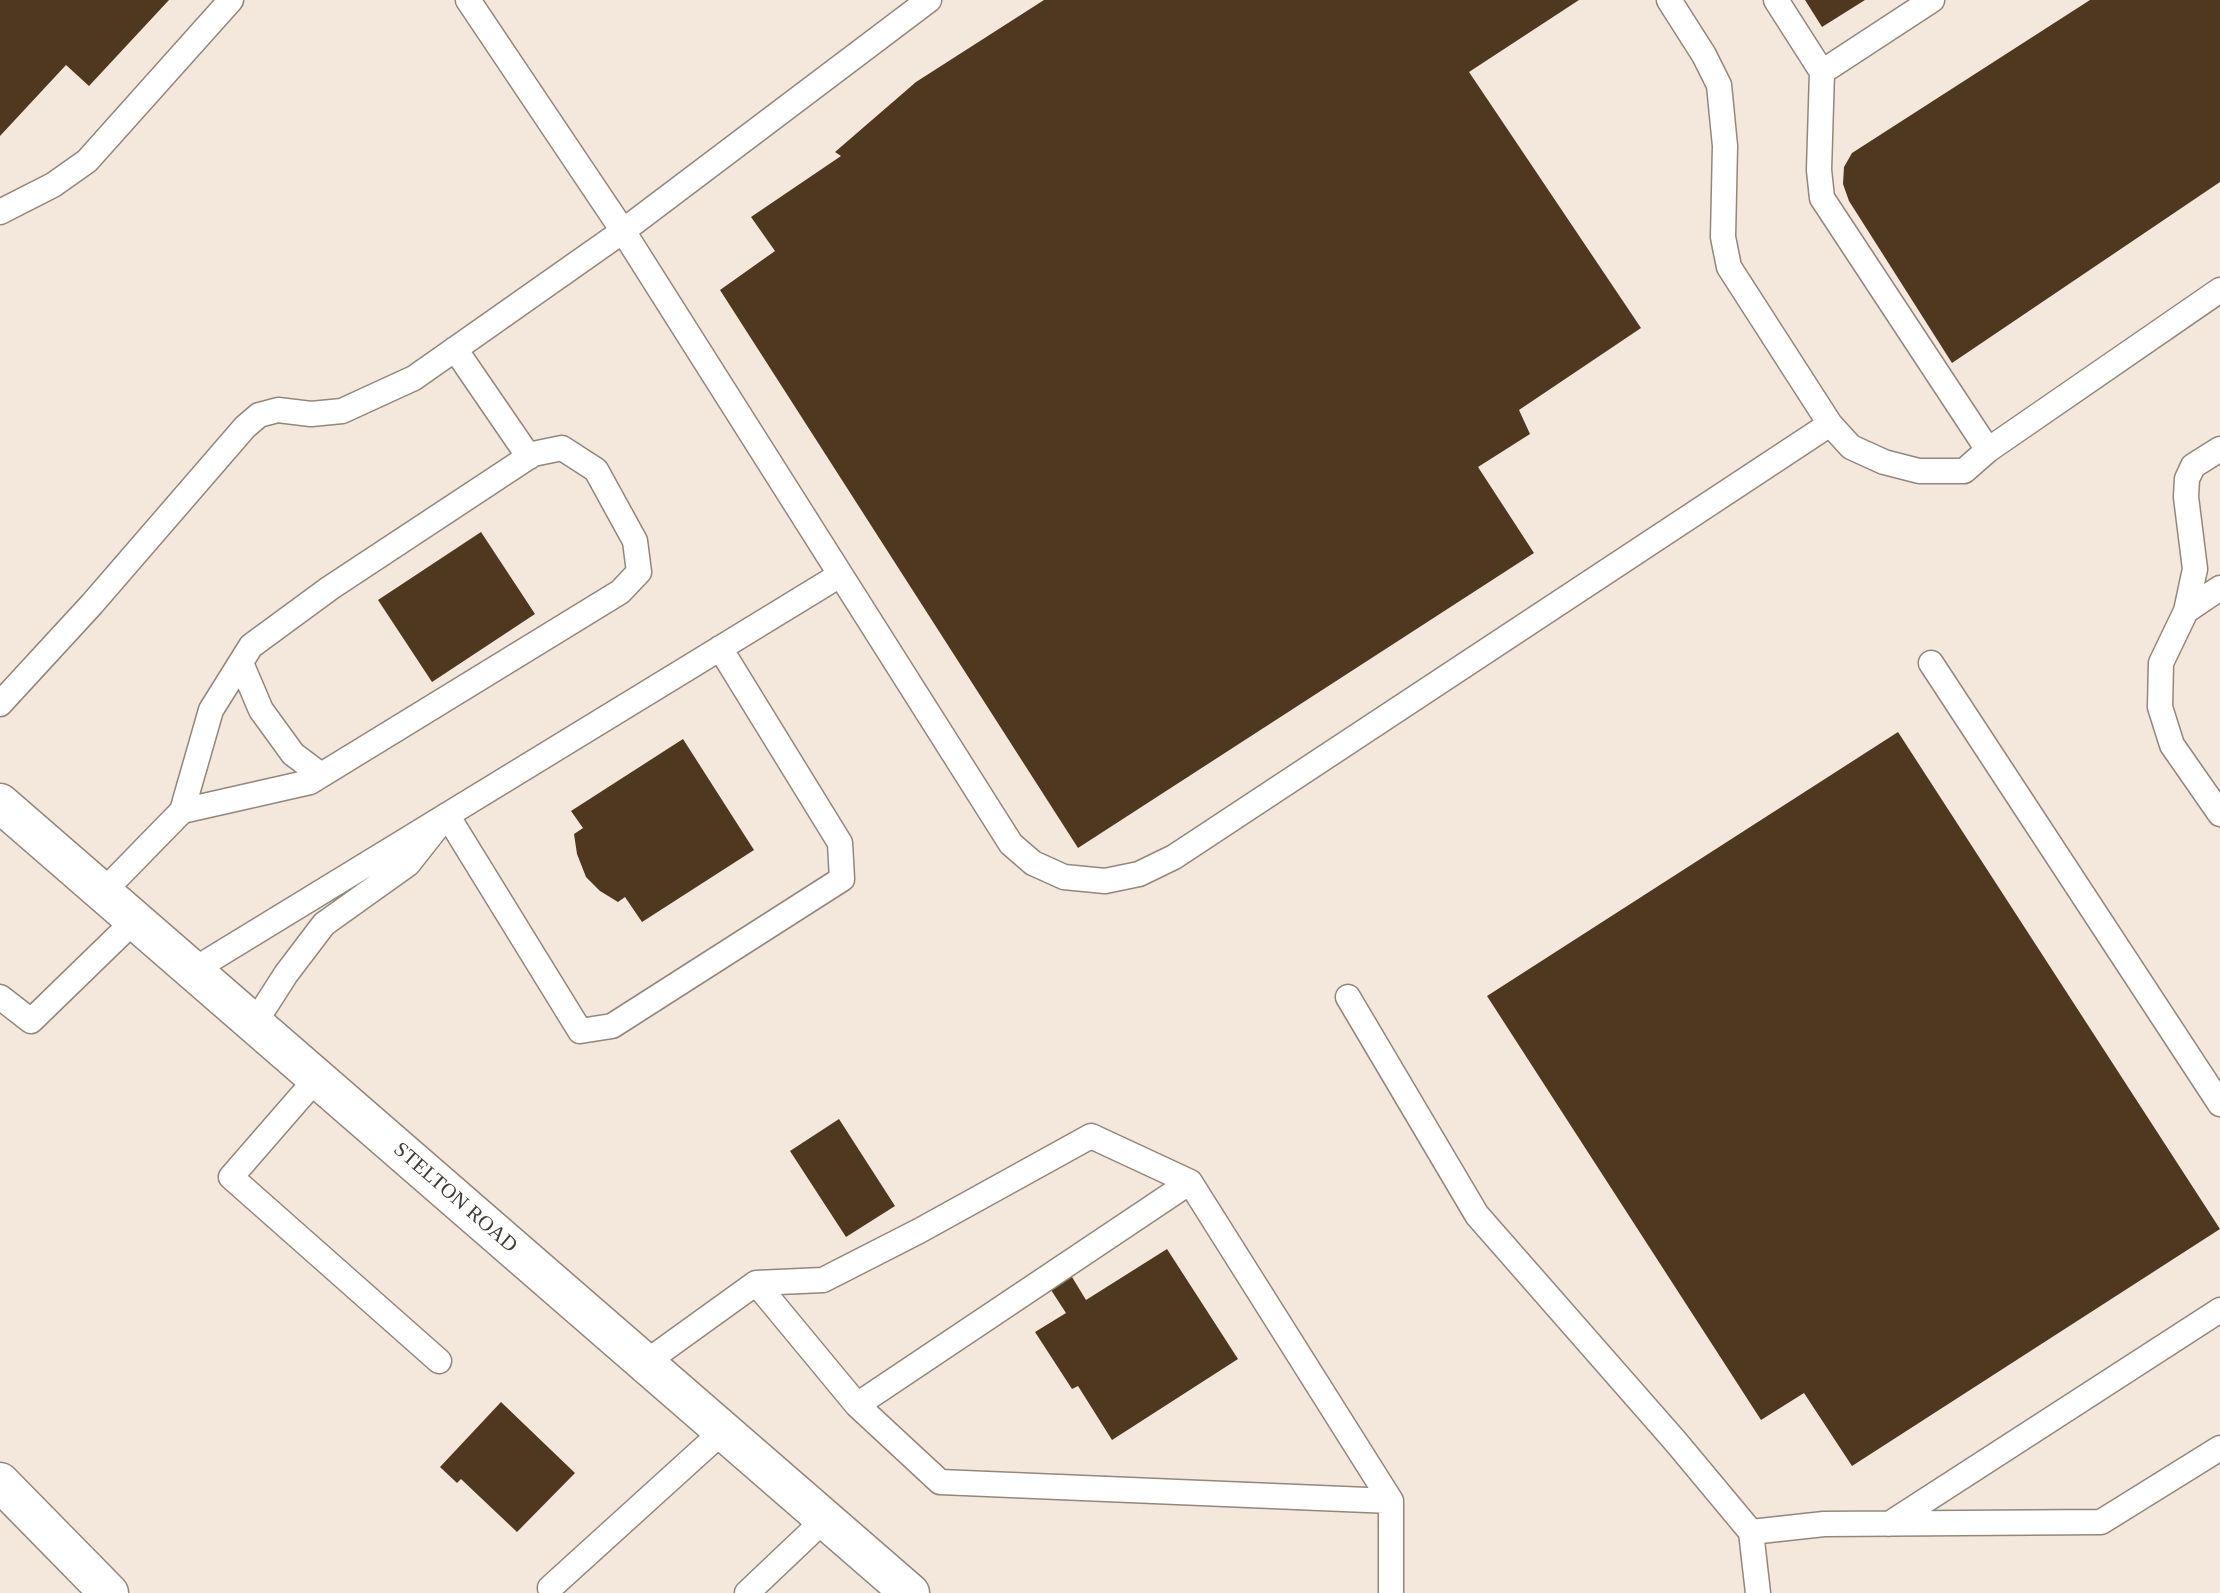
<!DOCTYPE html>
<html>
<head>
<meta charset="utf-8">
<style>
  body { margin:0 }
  canvas { display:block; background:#f4e7db }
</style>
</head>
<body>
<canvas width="2220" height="1593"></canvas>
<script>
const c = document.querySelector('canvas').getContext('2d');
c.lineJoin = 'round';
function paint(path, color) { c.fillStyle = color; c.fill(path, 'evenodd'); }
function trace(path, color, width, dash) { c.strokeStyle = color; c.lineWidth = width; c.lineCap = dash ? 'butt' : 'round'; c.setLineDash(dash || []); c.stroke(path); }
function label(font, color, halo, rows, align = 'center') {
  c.font = font + ' "Times New Roman",serif'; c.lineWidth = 7; c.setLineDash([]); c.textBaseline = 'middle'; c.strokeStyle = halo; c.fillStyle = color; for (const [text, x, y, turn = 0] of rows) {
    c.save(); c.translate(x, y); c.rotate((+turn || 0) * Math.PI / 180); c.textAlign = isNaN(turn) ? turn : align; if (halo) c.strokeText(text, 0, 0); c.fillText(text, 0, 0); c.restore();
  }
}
paint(new Path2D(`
  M0 0H169L89 86 66 65 0 136Z
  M1044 0H1579L1469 72 1641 328 1519 410 1530 434 1478 467 1534 553 1078 848 720 290 775 251 751 217 841 156 835 152 916 82Z
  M1805 0H1865L1822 27Z
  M2090 0H2220V182L1952 363 1849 201 1843 184 1844 167 1852 153Z
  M481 532 535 614 432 682 378 600Z
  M1898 732 2220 1229 1852 1466 1804 1393 1761 1420 1487 996Z
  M683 739 754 850 642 922 625 897 618 902 600 891 586 877 577 854 574 834 583 828 571 811Z
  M839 1119 895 1206 846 1237 790 1151Z
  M1167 1249 1238 1359 1112 1440 1078 1386 1072 1389 1035 1332 1066 1313 1051 1290 1072 1277 1086 1300Z
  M501 1402 575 1473 517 1532 461 1479 457 1483 440 1467Z`), '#4f3820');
const service = new Path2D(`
  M468 0 623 231 929 0
  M1669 0 1704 55 1719 85 1725 146 1723 237 1729 267 1830 424 1851 447 1884 462 1919 471H1964L1988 450 2220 290
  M1776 0 1822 72
  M1932 0 1822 72 1819 170 1822 198 1988 450
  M0 212 53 185 87 161 231 0
  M455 349 529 457
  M2220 449 2193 466 2187 479 2186 497 2195 569 2186 611 2161 663 2160 707 2172 745 2220 814
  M2186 611 2220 588
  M241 663 261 710 293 754 321 775
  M1931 663 2220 1104
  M0 704 92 604 245 427 259 415 278 410 311 414 342 411 414 378 623 231 1011 844 1033 863 1064 877 1105 881 1139 874 1174 857 1830 424
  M447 815 580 1031 612 1026 842 879 840 843 720 648
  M103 892 182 811 211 710 251 646 330 588 533 454 562 448 596 470 635 541 639 572 620 592 310 782 182 811
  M192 971 840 575
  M0 997 31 1021 135 920
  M1348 997 1477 1215 1676 1442 1751 1532
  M254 1024 286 974 324 924 408 864 438 826
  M317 1078 231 1177 439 1361
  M756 1283 857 1405 940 1482 1391 1501
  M645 1363 756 1283 823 1280 919 1231 1091 1136 1190 1182
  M857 1405 1190 1182 1391 1501V1593
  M1889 1524 2220 1310
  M550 1588 723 1431
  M747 1593 825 1519
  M1758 1593 1751 1532 1824 1524 2101 1522 2220 1448`);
const minor = new Path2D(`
  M0 1482 109 1593`);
const secondary = new Path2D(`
  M0 803 910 1593`);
trace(service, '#93877c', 27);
trace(minor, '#93877c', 41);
trace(secondary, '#93877c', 41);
trace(service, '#fff', 24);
trace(minor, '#fff', 38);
trace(secondary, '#fff', 38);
label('21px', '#413c37', '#fff', [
  ["STELTON ROAD",455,1198,41]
]);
</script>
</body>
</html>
